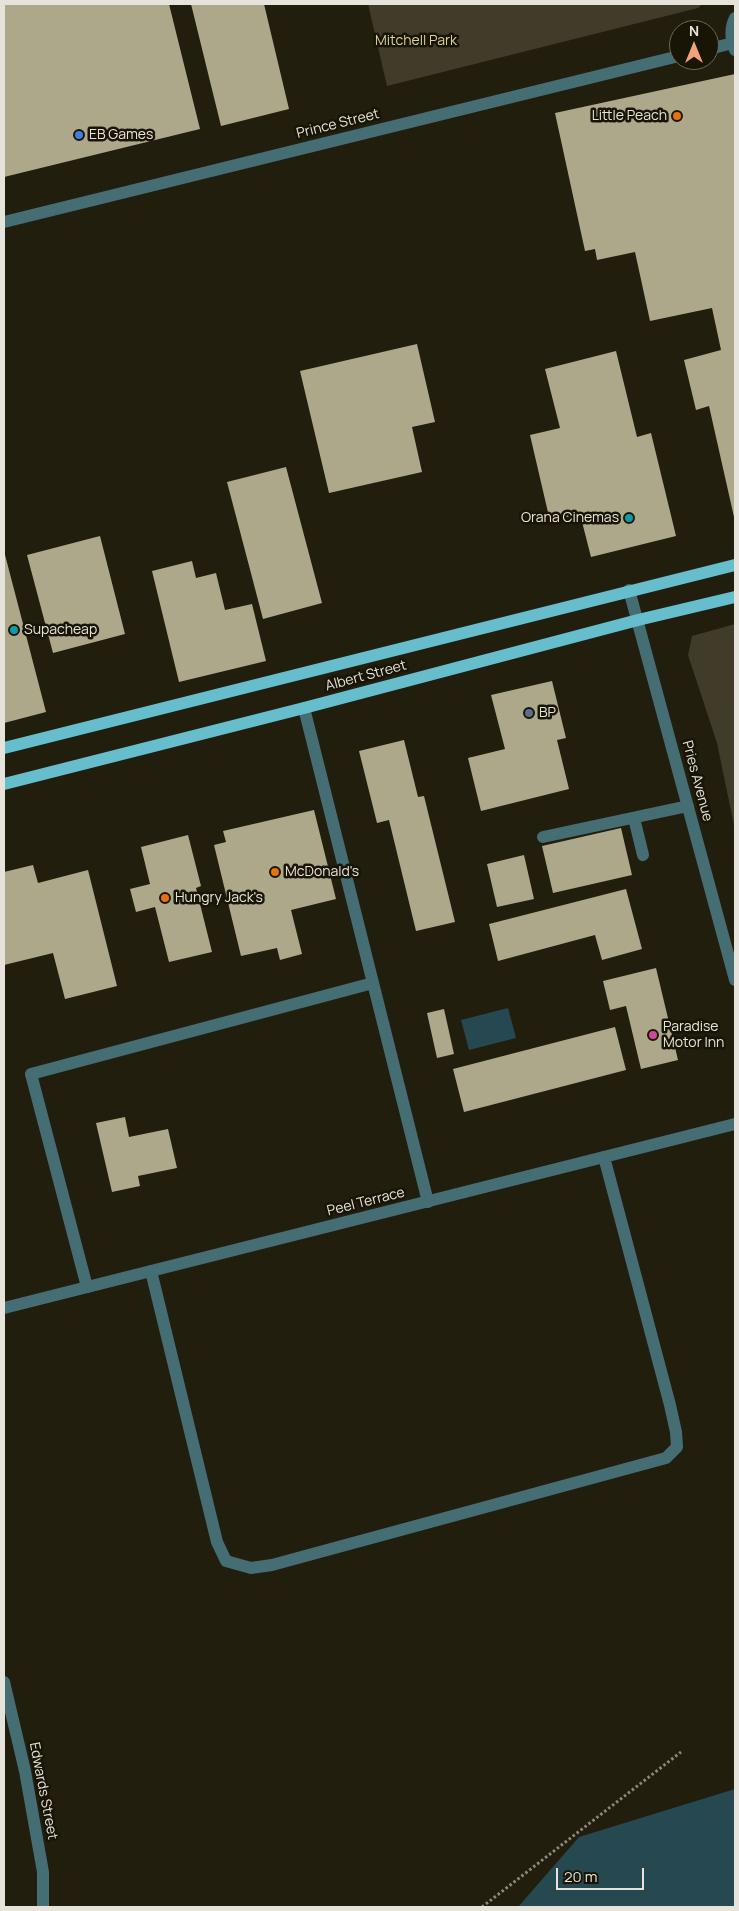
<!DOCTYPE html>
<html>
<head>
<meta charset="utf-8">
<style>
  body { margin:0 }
  #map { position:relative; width:739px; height:1911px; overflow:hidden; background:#211e0e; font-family:Manrope,sans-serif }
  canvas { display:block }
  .frame { position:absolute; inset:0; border:5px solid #e6e4da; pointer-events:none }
  .north { position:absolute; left:669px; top:20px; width:50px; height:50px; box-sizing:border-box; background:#181506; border:1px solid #6a685b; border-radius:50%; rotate:0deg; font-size:14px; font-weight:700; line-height:20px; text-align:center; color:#e6e4da }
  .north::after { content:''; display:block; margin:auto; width:18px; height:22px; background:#f1a17b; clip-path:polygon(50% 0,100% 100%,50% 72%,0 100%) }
  .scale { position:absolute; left:556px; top:1868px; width:88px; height:22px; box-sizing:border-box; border:2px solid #e6e4da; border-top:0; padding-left:6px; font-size:15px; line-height:18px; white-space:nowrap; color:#e6e4da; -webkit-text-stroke:4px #181506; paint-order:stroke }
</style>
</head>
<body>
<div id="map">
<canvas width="739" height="1911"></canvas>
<div class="frame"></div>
<div class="north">N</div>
<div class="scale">20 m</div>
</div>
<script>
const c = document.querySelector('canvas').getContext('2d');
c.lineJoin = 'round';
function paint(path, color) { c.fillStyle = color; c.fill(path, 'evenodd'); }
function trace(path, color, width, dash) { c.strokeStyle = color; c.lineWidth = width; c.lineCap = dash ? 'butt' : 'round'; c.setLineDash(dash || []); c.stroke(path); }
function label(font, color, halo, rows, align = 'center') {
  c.font = font + ' Manrope,sans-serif'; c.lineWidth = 5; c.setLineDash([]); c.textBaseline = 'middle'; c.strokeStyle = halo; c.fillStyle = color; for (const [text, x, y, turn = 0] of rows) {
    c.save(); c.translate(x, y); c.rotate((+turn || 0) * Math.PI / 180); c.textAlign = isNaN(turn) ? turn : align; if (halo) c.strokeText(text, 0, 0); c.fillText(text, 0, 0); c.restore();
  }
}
paint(new Path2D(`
  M368 4H702L698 8 387 86Z
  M735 624V830L717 743 688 655 692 636Z`), '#413c29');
paint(new Path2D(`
  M508 1008 516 1038 469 1050 461 1020Z
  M735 1789V1907H518L579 1837Z`), '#264851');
paint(new Path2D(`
  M4 4H169L200 129 4 177Z
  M191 4H264L289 109 221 126Z
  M735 74V517H734L709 406 696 410 684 360 721 350 712 308 650 321 635 252 597 260 595 249 585 251 555 113Z
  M417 344 435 422 412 427 422 472 329 493 300 371Z
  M616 351 637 437 651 433 676 536 591 557 580 514 550 521 530 435 560 428 545 369Z
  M286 467 322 603 263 619 227 482Z
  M100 536 125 634 53 653 27 555Z
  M4 551 46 712 4 723Z
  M192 561 196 578 216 573 225 610 252 604 266 661 179 682 152 571Z
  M552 681 566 738 557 740 569 789 481 811 468 758 505 749 491 695Z
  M404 740 418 797 424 796 455 922 416 931 389 820 377 823 359 751Z
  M314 810 336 899 291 910 302 954 280 960 277 948 241 956 214 845 226 842 223 831Z
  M621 828 632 875 553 893 542 846Z
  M188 835 201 886 196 888 212 952 169 962 155 907 136 912 130 889 150 884 141 847Z
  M524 855 534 899 497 907 487 864Z
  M33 865 38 883 88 870 117 986 65 999 53 953 4 965V872Z
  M626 889 642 949 602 960 595 935 498 961 489 924Z
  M656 968 678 1060 641 1069 626 1006 610 1010 603 981Z
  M444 1009 454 1054 437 1058 427 1013Z
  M615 1027 626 1070 464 1112 453 1069Z
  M125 1117 129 1137 168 1129 177 1168 138 1176 140 1186 112 1192 96 1123Z`), '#aea88a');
trace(new Path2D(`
  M482 1907 681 1752`), '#8c897d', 3, [2.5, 2.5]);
trace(new Path2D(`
  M629 590 735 980
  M304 708 428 1202
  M634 818 643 855
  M543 837 688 806
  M151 1271 217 1542 226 1561 251 1568 272 1565 666 1458 677 1447 676 1432 670 1405 604 1157
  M87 1287 31 1074 373 983`), '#456d74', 12);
trace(new Path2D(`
  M709 49 733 43
  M4 222 679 56
  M4 1308 735 1124
  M4 1682 25 1771 43 1872V1907`), '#456d74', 12);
trace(new Path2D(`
  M735 18C730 28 731 40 735 50`), '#456d74', 12);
trace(new Path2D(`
  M4 748 735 565
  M4 784 304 708 638 620 735 597`), '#66becd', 12);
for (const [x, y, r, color] of [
  [677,116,5,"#e8710a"],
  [79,135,5,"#3f7fe0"],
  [629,518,5,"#0f9aa8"],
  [14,630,5,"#0f9aa8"],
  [529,713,5,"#5c6f8a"],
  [275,872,5,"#e8710a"],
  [165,898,5,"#e8710a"],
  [653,1035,5,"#d1479c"]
]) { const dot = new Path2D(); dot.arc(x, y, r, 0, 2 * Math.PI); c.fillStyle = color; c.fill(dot); trace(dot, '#181506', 2); }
label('14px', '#ddd19b', '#181506', [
  ["Mitchell Park",416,41]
]);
label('14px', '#e6e4da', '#181506', [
  ["Little Peach",667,116,"right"],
  ["EB Games",89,135],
  ["Orana Cinemas",619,518,"right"],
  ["Supacheap",24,630],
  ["BP",539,713],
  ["McDonald's",285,872],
  ["Hungry Jack's",175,898],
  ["Paradise",663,1027],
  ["Motor Inn",663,1043]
], 'left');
label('14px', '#e6e4da', '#181506', [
  ["Prince Street",338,124,-14],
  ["Albert Street",366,676,-15],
  ["Pries Avenue",697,781,75],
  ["Peel Terrace",366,1202,-14],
  ["Edwards Street",43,1791,79]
]);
</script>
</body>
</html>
